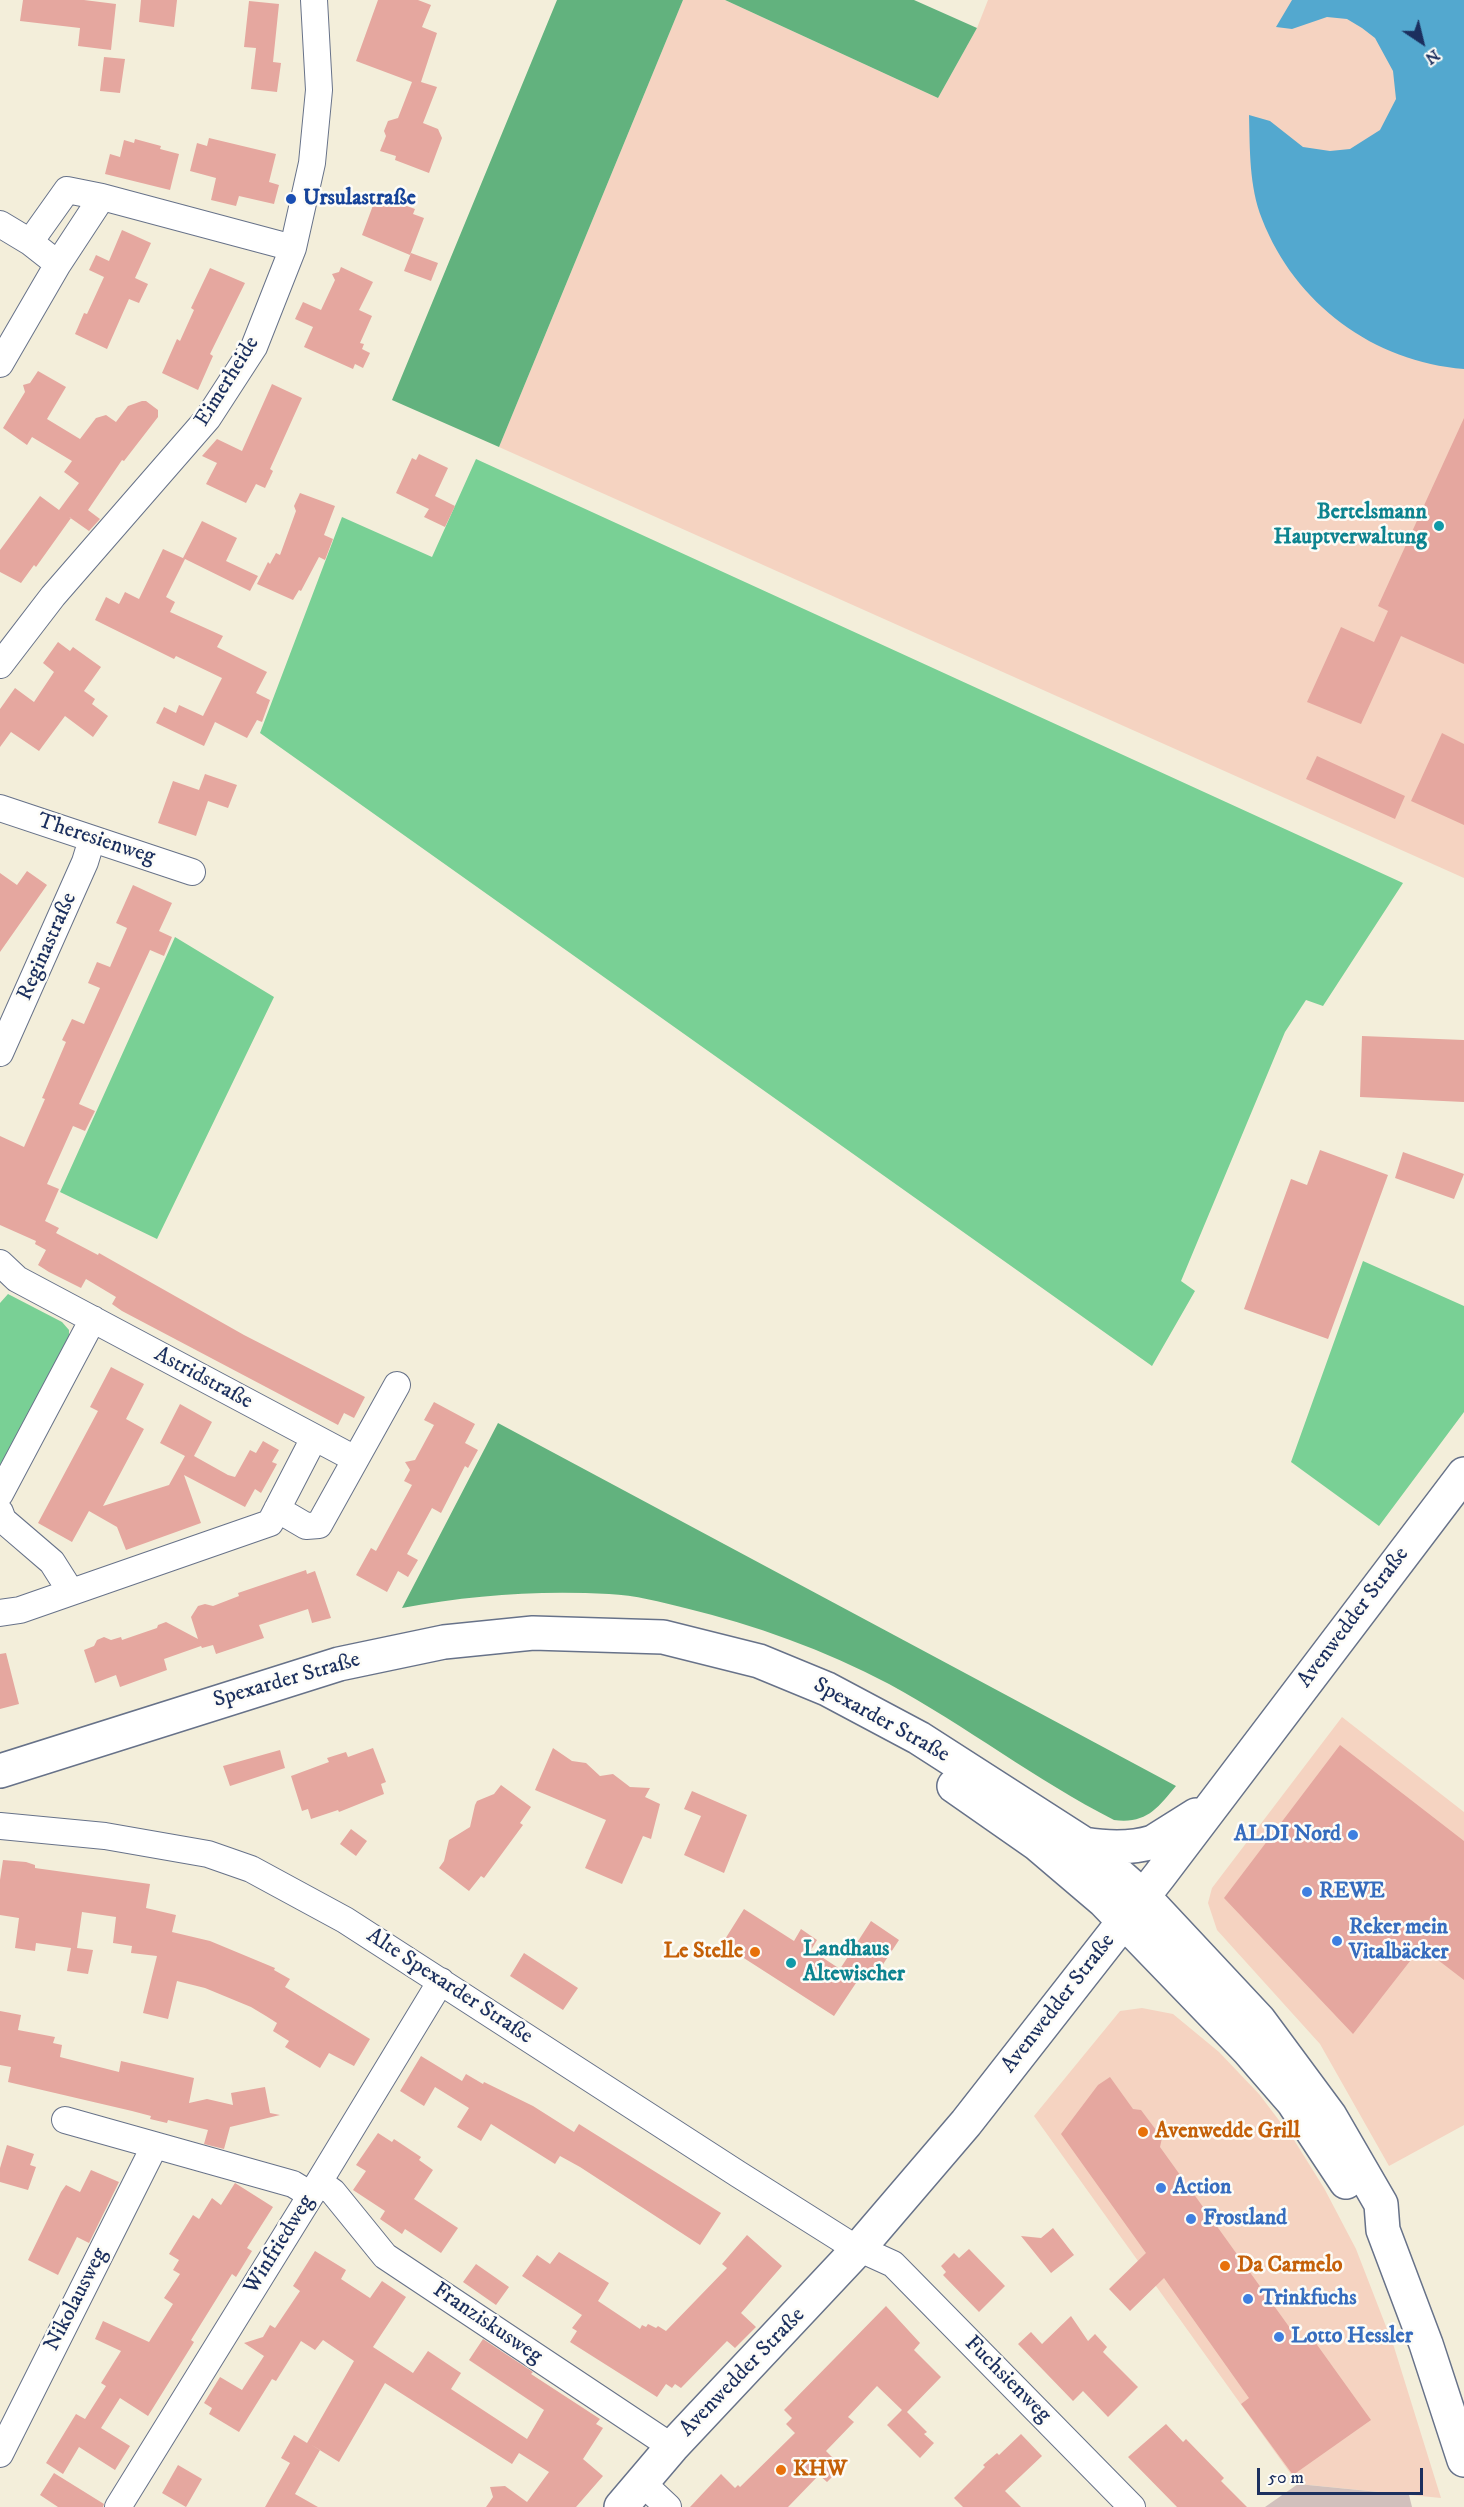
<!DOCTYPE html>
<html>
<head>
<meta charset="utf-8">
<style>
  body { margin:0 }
  #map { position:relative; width:1464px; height:2507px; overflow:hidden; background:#f3eeda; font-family:"IM FELL DW Pica",serif }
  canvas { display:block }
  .north { position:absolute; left:1392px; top:12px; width:60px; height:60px; -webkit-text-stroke:4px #fdfcf7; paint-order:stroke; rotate:145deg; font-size:16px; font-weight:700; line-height:24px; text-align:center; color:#1b2f5e }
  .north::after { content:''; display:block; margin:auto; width:21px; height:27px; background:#1b2f5e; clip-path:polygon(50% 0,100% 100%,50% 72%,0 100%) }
  .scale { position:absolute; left:1257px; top:2468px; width:166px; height:27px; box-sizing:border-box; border:3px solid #1b2f5e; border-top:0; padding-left:8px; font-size:18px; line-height:21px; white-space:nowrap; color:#1b2f5e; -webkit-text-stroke:4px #fdfcf7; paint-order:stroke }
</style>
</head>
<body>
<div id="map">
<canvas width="1464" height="2507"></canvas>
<div class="north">N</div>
<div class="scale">50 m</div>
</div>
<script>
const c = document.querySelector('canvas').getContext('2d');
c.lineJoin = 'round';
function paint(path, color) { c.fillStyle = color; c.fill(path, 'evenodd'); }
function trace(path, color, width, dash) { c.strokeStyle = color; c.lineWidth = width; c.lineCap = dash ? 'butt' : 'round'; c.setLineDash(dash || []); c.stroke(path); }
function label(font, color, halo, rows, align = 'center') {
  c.font = font + ' "IM FELL DW Pica",serif'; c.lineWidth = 5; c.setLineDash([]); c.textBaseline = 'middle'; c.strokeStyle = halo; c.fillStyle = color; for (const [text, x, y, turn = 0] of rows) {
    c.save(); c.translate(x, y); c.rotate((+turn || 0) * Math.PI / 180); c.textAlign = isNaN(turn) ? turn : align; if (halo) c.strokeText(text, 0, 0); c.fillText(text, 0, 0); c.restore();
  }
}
paint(new Path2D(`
  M683 0H725L938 98 977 28 988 0H1464V878L499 447Z
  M1342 1717 1464 1812V2125L1389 2166 1320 2044 1217 1930 1208 1903 1212 1888Z
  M1142 2008 1173 2014 1219 2052 1259 2094 1294 2140 1324 2188 1356 2249 1394 2347 1441 2498 1298 2484 1034 2116 1120 2011Z`), '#f5d3c1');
paint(new Path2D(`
  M1298 2484 1409 2495 1412 2507H1265Z`), '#d1c0bc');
paint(new Path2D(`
  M476 459 1403 883 1323 1006 1306 1000 1285 1032 1181 1281 1195 1291 1152 1366 260 733 342 517 432 557Z
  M175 937 274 997 157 1239 60 1192Z
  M1363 1261 1464 1306V1412L1379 1526 1291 1462Z
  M8 1294 62 1322 69 1330V1342L0 1470V1303Z`), '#79d095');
paint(new Path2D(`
  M557 0H683L499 447 392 400Z
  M725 0H914L977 28 938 98Z
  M498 1423 1176 1786C1157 1809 1146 1824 1114 1820 1036 1780 966 1726 889 1684 825 1650 755 1625 685 1608 661 1602 635 1595 609 1594 540 1590 470 1595 402 1608Z`), '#62b27e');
paint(new Path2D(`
  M1292 0H1464V369C1374 362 1295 304 1262 219 1249 186 1250 150 1249 115L1270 121 1303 147 1330 151 1350 149 1380 130 1396 99 1393 71 1375 38 1362 28 1347 19 1327 17 1292 29 1276 27Z`), '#53a8cf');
paint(new Path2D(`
  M23 0H84L116 4 111 50 78 46 80 28 20 21Z
  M141 0H177L174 27 139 22Z
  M378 0H418L431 5 422 27 437 33 421 82 437 87 423 123 438 129 442 138 429 173 395 160 396 156 380 151 386 136 384 131 388 121 398 118 412 82 356 61Z
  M249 1 279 4 273 62 281 63 277 92 251 89 256 48 244 47Z
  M104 57 125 59 120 93 100 91Z
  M209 138 276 154 269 182 279 185 274 204 239 196 236 206 211 200 216 178 190 171 197 143 207 146Z
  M135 139 161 146 160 149 179 154 170 190 105 174 110 154 120 157 124 140 134 143Z
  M385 198 415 209 413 214 424 218 410 255 362 235 375 200 383 203Z
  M122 230 151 243 135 278 148 284 139 303 129 299 107 349 75 334 84 313 87 314 104 277 89 270 96 255 109 261Z
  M411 253 438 263 431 281 404 271Z
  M341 267 373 282 359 310 372 316 360 343 364 344 362 349 370 353 363 368 355 364 353 369 304 347 313 327 295 319 303 302 321 310 335 280 332 274 339 272Z
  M210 268 245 283 210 354 213 356 198 390 162 373 177 339 180 341 194 310 191 308Z
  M38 371 66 387 47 419 80 439 96 418 106 415 116 422 128 406 142 401H146L158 410V417L124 461 122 460 88 510 100 519 89 531 69 517 71 518 36 567 34 565 21 583 0 572V550L40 496 59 510 79 483 64 472 72 461 32 437 27 445 3 428 25 392 23 385 30 383Z
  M272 384 302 398 270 469 273 471 265 488 256 484 246 503 206 484 217 463 202 456 217 439 242 451Z
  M1464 418V664L1401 636 1361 724 1307 702 1341 627 1374 642 1388 611 1378 606Z
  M419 454 448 468 435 496 455 506 445 527 424 517 429 509 396 493 412 458 416 460Z
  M300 493 335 506 324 535 333 539 325 560 319 557 301 591 299 590 293 600 257 584 268 562 270 564 276 553 280 555 296 511 294 506Z
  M202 521 237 538 226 561 258 576 250 591 183 558Z
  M163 549 185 559 166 597 175 602 170 612 223 636 217 647 267 672 256 693 270 700 262 722 257 720 247 738 215 722 204 746 156 723 164 707 176 713 179 705 203 716 222 678 176 656 174 659 95 620 106 597 119 604 125 592 139 599Z
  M58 642 70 651 73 647 101 667 84 691 95 699 92 704 108 716 93 737 65 716 39 751 11 732 0 747V709L15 688 34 702 54 672 43 663Z
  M1442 733 1464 744V825L1411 801Z
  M1317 756 1405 796 1395 819 1306 779Z
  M205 774 237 785 228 808 208 801 196 836 158 823 173 781 199 790Z
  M27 871 47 885 0 952V873L17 885Z
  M133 885 172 903 159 931 172 937 164 956 150 950 79 1104 95 1111 85 1131 73 1126 47 1184 59 1189 45 1221 59 1228 56 1233 98 1255 99 1253 106 1257 244 1335 365 1397 354 1418 344 1413 338 1425 122 1311 112 1304 116 1297 86 1279 81 1288 49 1272 38 1265 46 1250 35 1244 36 1241 0 1225V1136L24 1147 45 1099 42 1098 66 1042 62 1040 72 1019 84 1024 100 988 88 983 97 962 110 967 127 928 116 923Z
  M1362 1036 1464 1040V1102L1360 1097Z
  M1320 1150 1388 1175 1328 1339 1244 1309 1291 1179 1307 1185Z
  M1403 1152 1464 1174 1454 1199 1395 1178Z
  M111 1367 144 1384 126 1419 144 1429 103 1506 169 1485 185 1456 160 1443 180 1404 212 1422 194 1456 228 1475 235 1477 250 1450 256 1453 263 1441 279 1450 272 1462 277 1464 261 1493 255 1489 245 1507 184 1475 201 1523 126 1550 117 1527 89 1511 72 1542 38 1523 98 1411 90 1407Z
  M434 1402 475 1424 465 1443 478 1450 468 1468 465 1466 441 1513 432 1508 407 1554 418 1560 408 1577 398 1571 387 1592 356 1575 371 1548 376 1551 412 1485 404 1481 410 1470 405 1462 415 1460 434 1425 424 1420Z
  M306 1570 307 1574 315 1571 331 1618 312 1623 308 1609 259 1625 264 1638 216 1654 213 1645 202 1648 201 1646 164 1659 167 1670 120 1687 116 1675 95 1683 84 1650 94 1646 97 1640 104 1637 111 1640 121 1637 122 1640 157 1628 158 1625 166 1622 198 1639 191 1617 198 1606 205 1604 213 1606 239 1596 238 1593Z
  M6 1653 19 1704 0 1709V1654Z
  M1340 1745 1464 1841V1980L1421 1947 1353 2034 1224 1898Z
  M373 1748 386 1782 381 1784 384 1794 339 1812 338 1810 311 1819 308 1809 302 1811 291 1776 329 1762 327 1758 346 1752 348 1757Z
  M553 1748 572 1761 586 1763 600 1776 613 1774 630 1787 650 1788 645 1797 660 1804 651 1839 643 1836 622 1884 585 1868 606 1820 535 1790Z
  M280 1750 285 1768 230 1786 223 1766Z
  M501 1785 531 1807 520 1823 523 1825 484 1878 481 1876 469 1891 439 1868 444 1861 449 1840 470 1827 475 1805 477 1801 494 1794Z
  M692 1791 747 1815 724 1873 684 1855 701 1816 684 1809Z
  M351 1829 367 1841 356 1856 340 1844Z
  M3 1860 26 1862 35 1865V1868L150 1884 146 1908 176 1915 172 1932 210 1941 275 1968 274 1970 290 1979 285 1987 370 2039 354 2066 329 2053 320 2068 285 2047 289 2041 273 2031 277 2023 266 2016 251 2007 205 1988 177 1981 168 2019 143 2013 157 1956 131 1953 132 1946 113 1943 116 1917 82 1912 77 1948 93 1950 88 1974 67 1971 71 1948 36 1943 35 1951 15 1948 19 1918 0 1915V1880Z
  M744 1909 794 1941 801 1929 817 1940 811 1950 840 1969 871 1921 899 1940 872 1981 862 1974 834 2016 722 1944Z
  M524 1953 578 1988 563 2010 510 1976Z
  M0 2011 21 2015 18 2030 55 2037 53 2043 62 2045 60 2057 119 2072 121 2061 194 2078 189 2103 207 2099 233 2105 231 2093 265 2087 270 2113 280 2115 230 2127 224 2149 204 2144 208 2130 168 2120 167 2123 150 2119 151 2116 132 2111 8 2082 11 2067 0 2065Z
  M421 2056 462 2081 466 2074 483 2084 484 2082 533 2106 574 2132 579 2124 721 2213 700 2245 580 2167 560 2156 555 2164 491 2124 481 2141 457 2127 469 2108 435 2087 424 2106 400 2091Z
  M1110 2077 1133 2109 1141 2110 1162 2138 1160 2147 1300 2342 1310 2335 1371 2420 1293 2475 1241 2404 1249 2398 1164 2278 1130 2311 1109 2289 1146 2253 1061 2134 1098 2085Z
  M378 2133 392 2142 394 2139 421 2157 419 2160 433 2170 414 2199 458 2228 441 2253 405 2229 402 2234 380 2219 385 2211 353 2190 366 2171 356 2165Z
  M7 2145 34 2154 30 2165 36 2167 28 2190 0 2182V2168Z
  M91 2170 119 2182 89 2243 77 2237 58 2275 28 2260 61 2192 66 2185 80 2192Z
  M235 2183 273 2207 247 2248 252 2251 236 2277 232 2274 191 2340 194 2342 148 2416 120 2398 101 2428 130 2446 115 2470 79 2447 63 2474 46 2463 76 2414 85 2419 106 2386 101 2383 121 2351 95 2339 103 2321 149 2342 173 2304 164 2298 180 2274 173 2270 179 2260 169 2254 193 2215 199 2219 212 2198 221 2205Z
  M1053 2228 1074 2255 1051 2273 1021 2236 1041 2238Z
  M747 2235 782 2266 741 2313 756 2327 735 2348 727 2341 681 2388 675 2384 672 2388 666 2384 657 2397 570 2342 577 2331 572 2328 582 2315 522 2276 537 2255 550 2264 559 2252 609 2283 598 2301 640 2329 642 2325 646 2327 648 2324 656 2328 658 2326 666 2331 727 2268 722 2264Z
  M969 2249 1005 2286 979 2312 943 2275 946 2272 941 2266 954 2253 959 2258Z
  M315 2251 346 2270 341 2279 370 2298 382 2281 406 2297 373 2347 413 2373 428 2351 461 2373 451 2389 527 2439 544 2410 469 2360 483 2339 533 2372 531 2374 600 2419 596 2424 603 2428 583 2459 603 2476 576 2507H486L493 2497 490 2487 505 2486 527 2502 549 2472 519 2453 512 2464 385 2383 339 2462 310 2444 320 2450 295 2494 318 2507H265L290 2463 281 2458 294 2435 307 2443 354 2361 323 2340 315 2350 301 2341 276 2381 272 2379 239 2432 209 2414 212 2408 204 2403 220 2377 242 2390 264 2356 244 2343 263 2337 270 2325 275 2328 300 2291 293 2286Z
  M476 2264 509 2287 496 2305 463 2282Z
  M886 2306 920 2343 914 2350 941 2377 907 2412 927 2432 924 2434 934 2443 920 2458 887 2425 902 2410 877 2386 848 2417 854 2422 826 2451 842 2467 827 2482 819 2475 788 2507H690L721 2474 735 2488 738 2485 740 2487 795 2433 786 2424 792 2418 784 2410Z
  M1071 2316 1088 2341 1095 2334 1107 2347 1103 2352 1138 2387 1108 2417 1083 2391 1073 2401 1018 2344 1031 2332 1042 2344Z
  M1166 2424 1183 2442 1186 2439 1224 2478 1221 2481 1247 2507H1177L1128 2457Z
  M1021 2434 1042 2456 1005 2491 1021 2507H963L954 2498 985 2467 983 2465 997 2453 999 2455Z
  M178 2465 202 2479 186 2507 162 2493Z
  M54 2473 104 2504 103 2507H58L40 2495Z`), '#e5a79f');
const street = new Path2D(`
  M0 224 30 242 58 264 102 197 293 248
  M30 242 67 190 102 197
  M0 364 58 264
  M0 665 53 596 208 418 254 347 293 248 312 163 319 90 314 0
  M0 808 192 872
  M0 1053 85 862 92 839
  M0 1263 17 1279 355 1459
  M0 1494 93 1319
  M277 1509 306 1526 319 1525 397 1385
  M0 1512 3 1520 52 1562 71 1592
  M0 1613 20 1610 270 1523 314 1438
  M0 1826 105 1836 208 1854 251 1869 345 1920 738 2174 849 2244 893 2264 1132 2507
  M65 2120 293 2184 311 2195
  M319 2182 333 2192 385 2256 672 2447
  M0 2454 154 2147
  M652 2492 668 2507
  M118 2507 319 2182 441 1981`);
const secondary = new Path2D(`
  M0 1771 339 1664 444 1642 533 1633 663 1637 759 1661 827 1689 919 1738 1084 1844 1144 1897 1259 2020 1330 2116 1381 2204 1383 2230 1426 2344 1464 2460
  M954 1786 1037 1844 1104 1901 1248 2050 1293 2102 1346 2182
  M1084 1844C1107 1848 1130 1849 1153 1842L1196 1815
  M621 2507 672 2447 859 2248 966 2123 1160 1875 1464 1474`);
trace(street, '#677289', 28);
trace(secondary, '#677289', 36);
trace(street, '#fff', 26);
trace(secondary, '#fff', 33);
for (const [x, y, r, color] of [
  [291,199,6,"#1a4fb4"],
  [1439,526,6,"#0f9aa8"],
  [1353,1835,6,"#3f7fe0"],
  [1307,1892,6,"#3f7fe0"],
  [1337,1941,6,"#3f7fe0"],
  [755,1952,6,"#e8710a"],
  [791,1963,6,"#0f9aa8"],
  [1143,2132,6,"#e8710a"],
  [1161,2188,6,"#3f7fe0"],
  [1191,2219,6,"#3f7fe0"],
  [1225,2266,6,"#e8710a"],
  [1248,2299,6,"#3f7fe0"],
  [1279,2337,6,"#3f7fe0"],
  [781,2470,6,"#e8710a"]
]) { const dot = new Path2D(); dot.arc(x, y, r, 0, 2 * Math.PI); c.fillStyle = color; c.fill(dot); trace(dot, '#fdfcf7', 2); }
label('bold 22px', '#164399', '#fdfcf7', [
  ["Ursulastraße",303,199]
], 'left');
label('22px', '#1b2f5e', '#fdfcf7', [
  ["Eimerheide",228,382,-58],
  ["Theresienweg",96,840,18],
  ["Reginastraße",48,947,-66],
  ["Astridstraße",203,1379,28],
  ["Avenwedder Straße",1354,1618,-53],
  ["Spexarder Straße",287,1681,-16],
  ["Spexarder Straße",881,1721,29],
  ["Alte Spexarder Straße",449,1987,33],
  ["Avenwedder Straße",1059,2004,-52],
  ["Winfriedweg",280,2245,-58],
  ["Nikolausweg",77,2300,-63],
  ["Franziskusweg",487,2324,34],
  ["Avenwedder Straße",743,2373,-46],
  ["Fuchsienweg",1007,2380,45]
]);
label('bold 22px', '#0d838f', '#fdfcf7', [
  ["Bertelsmann",1427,513],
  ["Hauptverwaltung",1427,538],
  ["Landhaus",803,1950,"left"],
  ["Altewischer",803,1975,"left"]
], 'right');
label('bold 22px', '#366cbe', '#fdfcf7', [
  ["ALDI Nord",1341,1835,"right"],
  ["REWE",1319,1892],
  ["Reker mein",1349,1928],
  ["Vitalbäcker",1349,1953],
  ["Action",1173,2188],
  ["Frostland",1203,2219],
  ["Trinkfuchs",1260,2299],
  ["Lotto Hessler",1291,2337]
], 'left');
label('bold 22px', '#c56008', '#fdfcf7', [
  ["Le Stelle",743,1952,"right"],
  ["Avenwedde Grill",1155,2132],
  ["Da Carmelo",1237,2266],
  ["KHW",793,2470]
], 'left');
</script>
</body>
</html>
